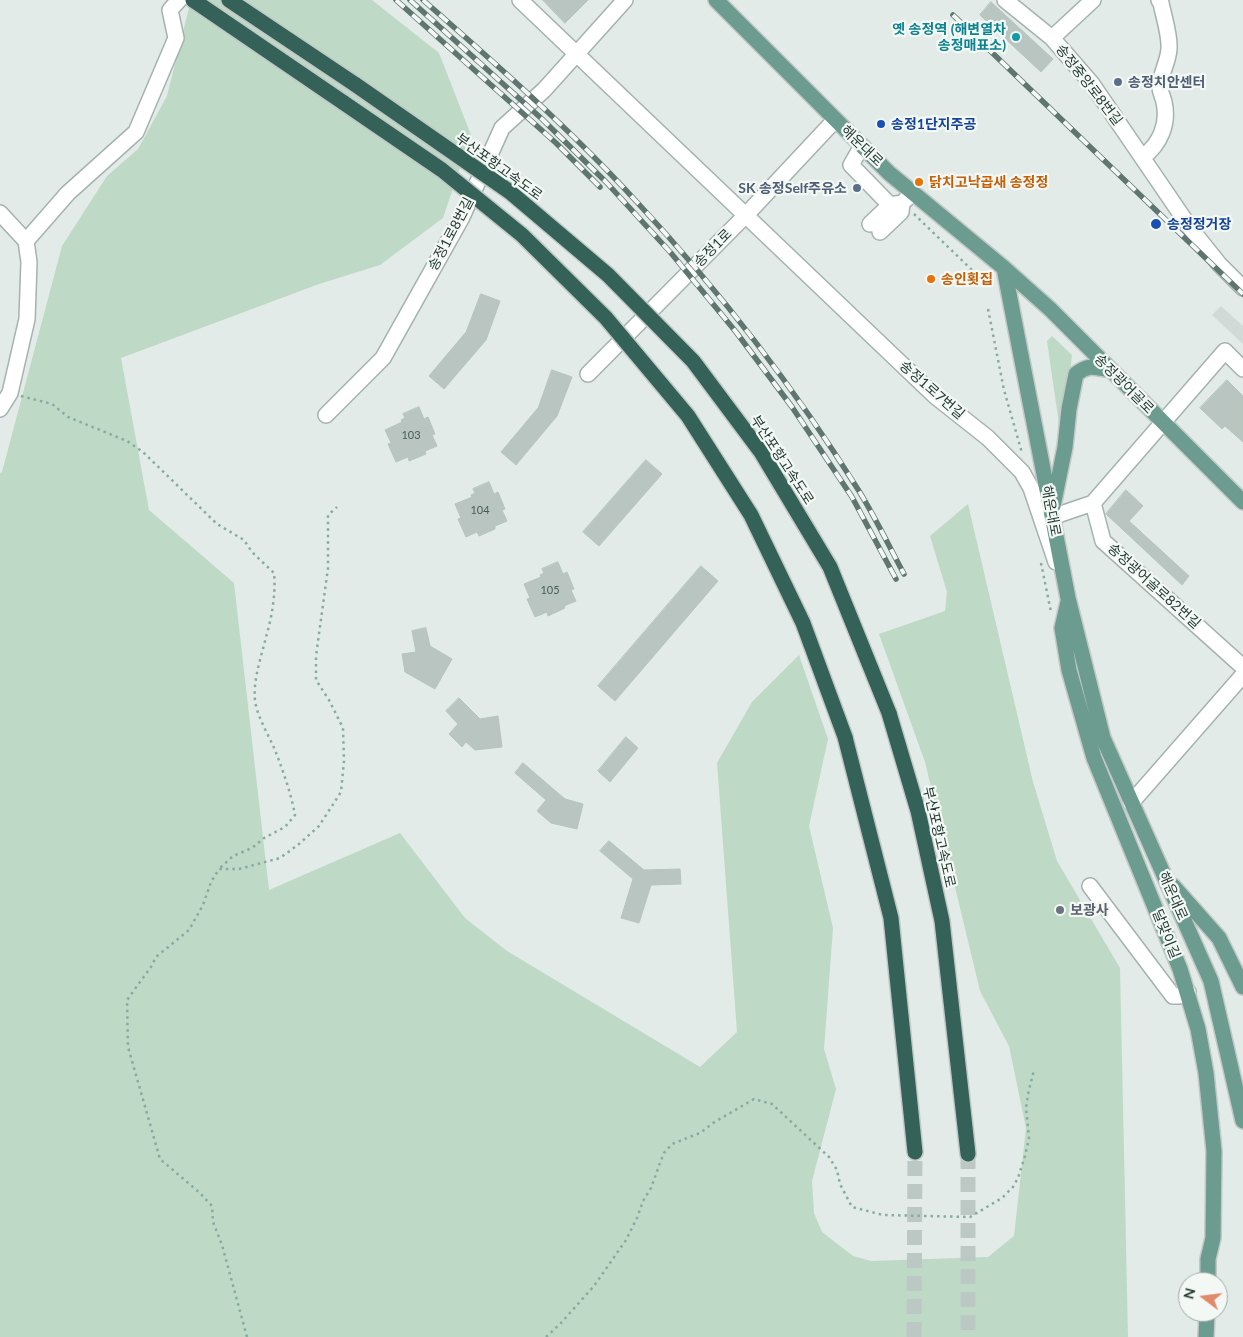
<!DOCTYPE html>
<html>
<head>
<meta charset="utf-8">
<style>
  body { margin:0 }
  #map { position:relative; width:1243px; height:1337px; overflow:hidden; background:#e2ebe7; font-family:Lato,sans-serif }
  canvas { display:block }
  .north { position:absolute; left:1178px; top:1272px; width:50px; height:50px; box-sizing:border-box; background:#f3f8f5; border:1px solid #a0aca8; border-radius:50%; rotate:285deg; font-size:14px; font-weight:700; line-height:20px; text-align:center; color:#243a34 }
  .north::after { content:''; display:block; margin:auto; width:18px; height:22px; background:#e1896a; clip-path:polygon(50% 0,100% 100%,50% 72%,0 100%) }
</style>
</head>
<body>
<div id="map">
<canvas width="1243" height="1337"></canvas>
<div class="north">N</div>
</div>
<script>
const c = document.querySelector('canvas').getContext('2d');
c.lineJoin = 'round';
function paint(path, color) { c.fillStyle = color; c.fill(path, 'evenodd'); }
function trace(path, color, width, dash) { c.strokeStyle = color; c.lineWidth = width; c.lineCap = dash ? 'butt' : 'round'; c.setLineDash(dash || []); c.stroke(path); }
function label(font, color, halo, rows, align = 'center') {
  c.font = font + ' Lato,"Noto Sans KR",sans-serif'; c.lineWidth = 4.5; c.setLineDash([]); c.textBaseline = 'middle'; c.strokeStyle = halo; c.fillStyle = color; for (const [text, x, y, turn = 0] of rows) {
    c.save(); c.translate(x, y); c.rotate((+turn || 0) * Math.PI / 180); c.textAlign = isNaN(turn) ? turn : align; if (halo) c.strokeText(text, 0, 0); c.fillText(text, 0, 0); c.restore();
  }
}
paint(new Path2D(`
  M1221 306 1243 326V344L1212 315Z`), '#d1dad6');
paint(new Path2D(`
  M191 0H372L439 53 471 135 443 218 380 265 319 284 121 358 149 510 234 583 269 890 400 833 465 918 507 951 700 1067 737 1032 717 763 752 702 799 655 828 739 809 826 833 928 824 1049 836 1089 812 1181 814 1213 822 1232 853 1256 871 1261 988 1257 1014 1236 1026 1128 1009 1046 980 991 925 762 879 634 945 611 947 592 930 536 968 504 1033 782 1057 861 1120 968 1128 1337H0V473L2 472 62 246 107 176 138 149 167 96Z
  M1052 336 1072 355 1070 373 1061 424H1059L1047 341Z`), '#bed9c6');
const building = new Path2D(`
  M543 0H588L565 23Z
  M991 2 1053 59 1041 72 980 15Z
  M481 294 500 301 486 340 444 389 429 376 466 332Z
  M552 370 572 377 557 416 516 465 501 452 538 408Z
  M1227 380 1243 396V442L1225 426 1222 429 1200 408Z
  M419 407 424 419 428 417 435 434 432 435 437 446 425 451 426 454 409 461 408 457 396 462 388 444 391 443 385 430 402 422 401 420 405 418 403 414Z
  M646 460 662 474 599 546 583 532Z
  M489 482 494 494 498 492 505 509 502 510 507 521 495 526V529L479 536 477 532 466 537 458 519 461 518 455 504 472 497 471 495 475 493 473 489Z
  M1126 490 1143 506 1129 521 1189 576 1182 585 1106 514Z
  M558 562 563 574 567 572 574 589 571 590 576 601 564 606 565 608 548 616 547 612 535 617 527 599 530 598 524 584 541 577 540 575 544 573 542 569Z
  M701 566 718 581 615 701 598 686Z
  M426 628 430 646 452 659 435 689 405 672 402 654 416 652 412 631Z
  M459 698 480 719 498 716 502 747 475 750 466 742 462 747 449 734 458 724 446 711Z
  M626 737 638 748 610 782 598 771Z
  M523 763 565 799 583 804 577 829 551 823 537 811 546 800 515 773Z
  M609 841 644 870 680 869 681 884 651 885 639 923 621 918 633 879 600 851Z`);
paint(building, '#b8c5c0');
trace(building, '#b6c4be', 1);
trace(new Path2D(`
  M968 1154V1337
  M914 1337 915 1152`), '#bcc8c3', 15, [15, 8]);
const minor = new Path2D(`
  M520 0 935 396 988 438 1022 472 1031 488 1056 562
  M1005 0 1052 38 1092 84 1191 229 1219 264 1243 288
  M1052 38 1093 0
  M862 146 851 165 890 205
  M1143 157C1160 144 1169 124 1164 102 1163 97 1160 92 1160 87 1160 74 1168 63 1169 49 1170 35 1164 18 1161 3L1159 0
  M0 213 26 241 29 262 27 319 10 393 0 409
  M870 224 890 205 902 203 913 193
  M880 232 901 212 902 203
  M26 241 68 193 136 132 176 38 170 10 179 0
  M588 374 746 215 835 120
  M326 415 383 358 462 217 502 128 544 90 625 0
  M1093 503 1225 351 1243 369
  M1052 517 1093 503 1103 541 1243 667
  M1131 803 1243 675
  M1090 886 1173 996H1179L1188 992`);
const major = new Path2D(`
  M716 0 889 173 1004 268 1050 309 1243 502
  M1004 268 1068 598 1103 738 1211 981 1243 1121
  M1053 506 1065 447 1069 409 1076 374C1089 364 1095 367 1110 370
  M1068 602 1062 628 1069 670 1094 758 1180 969 1198 1029 1206 1073 1214 1151 1213 1238 1208 1259V1282
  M1173 886 1219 938 1243 987
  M1206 1337 1207 1312`);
const highway = new Path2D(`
  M193 0 344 103
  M229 0 356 85
  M889 713 918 811 942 921 968 1154
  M845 737 891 918 915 1152`);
trace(minor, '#a5b2ae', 18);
trace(major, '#c2c8c6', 18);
trace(highway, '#c2c8c6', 18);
trace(new Path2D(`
  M914 214 975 273 980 282
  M988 309 1004 390 1022 453
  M21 396 52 404 68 417 127 441 143 452 217 524 244 540 252 552 274 573C276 593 272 617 266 637 261 658 253 679 255 701 258 718 268 734 275 750 283 771 291 793 295 815L285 827 264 838 252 848 233 856 220 868
  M1041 563 1051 612
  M247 1337 222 1245 213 1222 212 1206 200 1193 160 1159 128 1047 127 1000 151 967 156 957 189 930 203 905 211 882 219 869H239L280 858 299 844 319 826 341 792 344 761 343 728 329 700 316 680V656L328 568V515L337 507
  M546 1337 560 1324 594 1286 626 1240 637 1218 643 1201 651 1188 660 1163 664 1153 672 1144 700 1133 713 1123 754 1099 772 1104 829 1157 837 1170 840 1184 852 1207 883 1215 970 1217 1002 1198 1013 1187 1018 1178 1025 1156 1029 1138 1026 1108 1028 1094 1034 1070`), '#87aba0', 2.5, [2.5, 4]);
trace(minor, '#fff', 15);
trace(major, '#6c9b90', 15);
trace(highway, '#346259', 15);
const rail = new Path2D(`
  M396 0 556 143 600 187
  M410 0 542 119 606 182 671 253 736 332 792 407 852 497 896 579
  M423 0C496 64 569 128 635 200 718 289 794 387 859 491 875 517 889 546 904 574
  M953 15 1243 294`);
trace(rail, '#5f7570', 5.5);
trace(rail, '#f3f8f5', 4, [11]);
const highwayBridge = new Path2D(`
  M356 85 510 192 608 275 693 361 761 452 830 567 889 713
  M344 103 442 170 522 235 606 318 688 416 751 515 803 623 845 737`);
trace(highwayBridge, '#c2c8c6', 18, []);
trace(highwayBridge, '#346259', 15);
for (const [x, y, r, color] of [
  [1016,37,5,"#0f9aa8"],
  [1118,82,5,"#5c6f8a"],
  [881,124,5,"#1a4fb4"],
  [919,182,5,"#e8710a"],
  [857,188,5,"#5c6f8a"],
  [1156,224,6,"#1a4fb4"],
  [931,279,5,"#e8710a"],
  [1060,910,5,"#6b7280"]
]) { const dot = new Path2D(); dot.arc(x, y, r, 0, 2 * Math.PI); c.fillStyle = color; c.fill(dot); trace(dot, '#f3f8f5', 2); }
label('11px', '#495d57', null, [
  ["103",411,435],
  ["104",480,510],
  ["105",550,590]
]);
label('bold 14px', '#0d838f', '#f3f8f5', [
  ["옛 송정역 (해변열차",1006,29],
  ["송정매표소)",1006,45]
], 'right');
label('bold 14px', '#4e5e75', '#f3f8f5', [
  ["송정치안센터",1128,82],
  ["SK 송정Self주유소",847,188,"right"]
], 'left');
label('14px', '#243a34', '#f3f8f5', [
  ["송정중앙로8번길",1089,85,52],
  ["해운대로",862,146,44],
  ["부산포항고속도로",499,167,36],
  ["송정1로8번길",451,234,-62],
  ["송정1로",713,248,-45],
  ["송정광어골로",1124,384,45],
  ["송정1로7번길",932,390,41],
  ["부산포항고속도로",782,460,57],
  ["해운대로",1051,511,79],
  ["송정광어골로82번길",1154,586,42],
  ["부산포항고속도로",939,837,77],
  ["해운대로",1173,896,66],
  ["달맞이길",1166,934,68]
]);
label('bold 14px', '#164399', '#f3f8f5', [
  ["송정1단지주공",891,124],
  ["송정정거장",1167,224]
], 'left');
label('bold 14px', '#c56008', '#f3f8f5', [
  ["닭치고낙곱새 송정정",929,182],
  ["송인횟집",941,279]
], 'left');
label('bold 14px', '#5b616d', '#f3f8f5', [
  ["보광사",1070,910]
], 'left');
</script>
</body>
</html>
